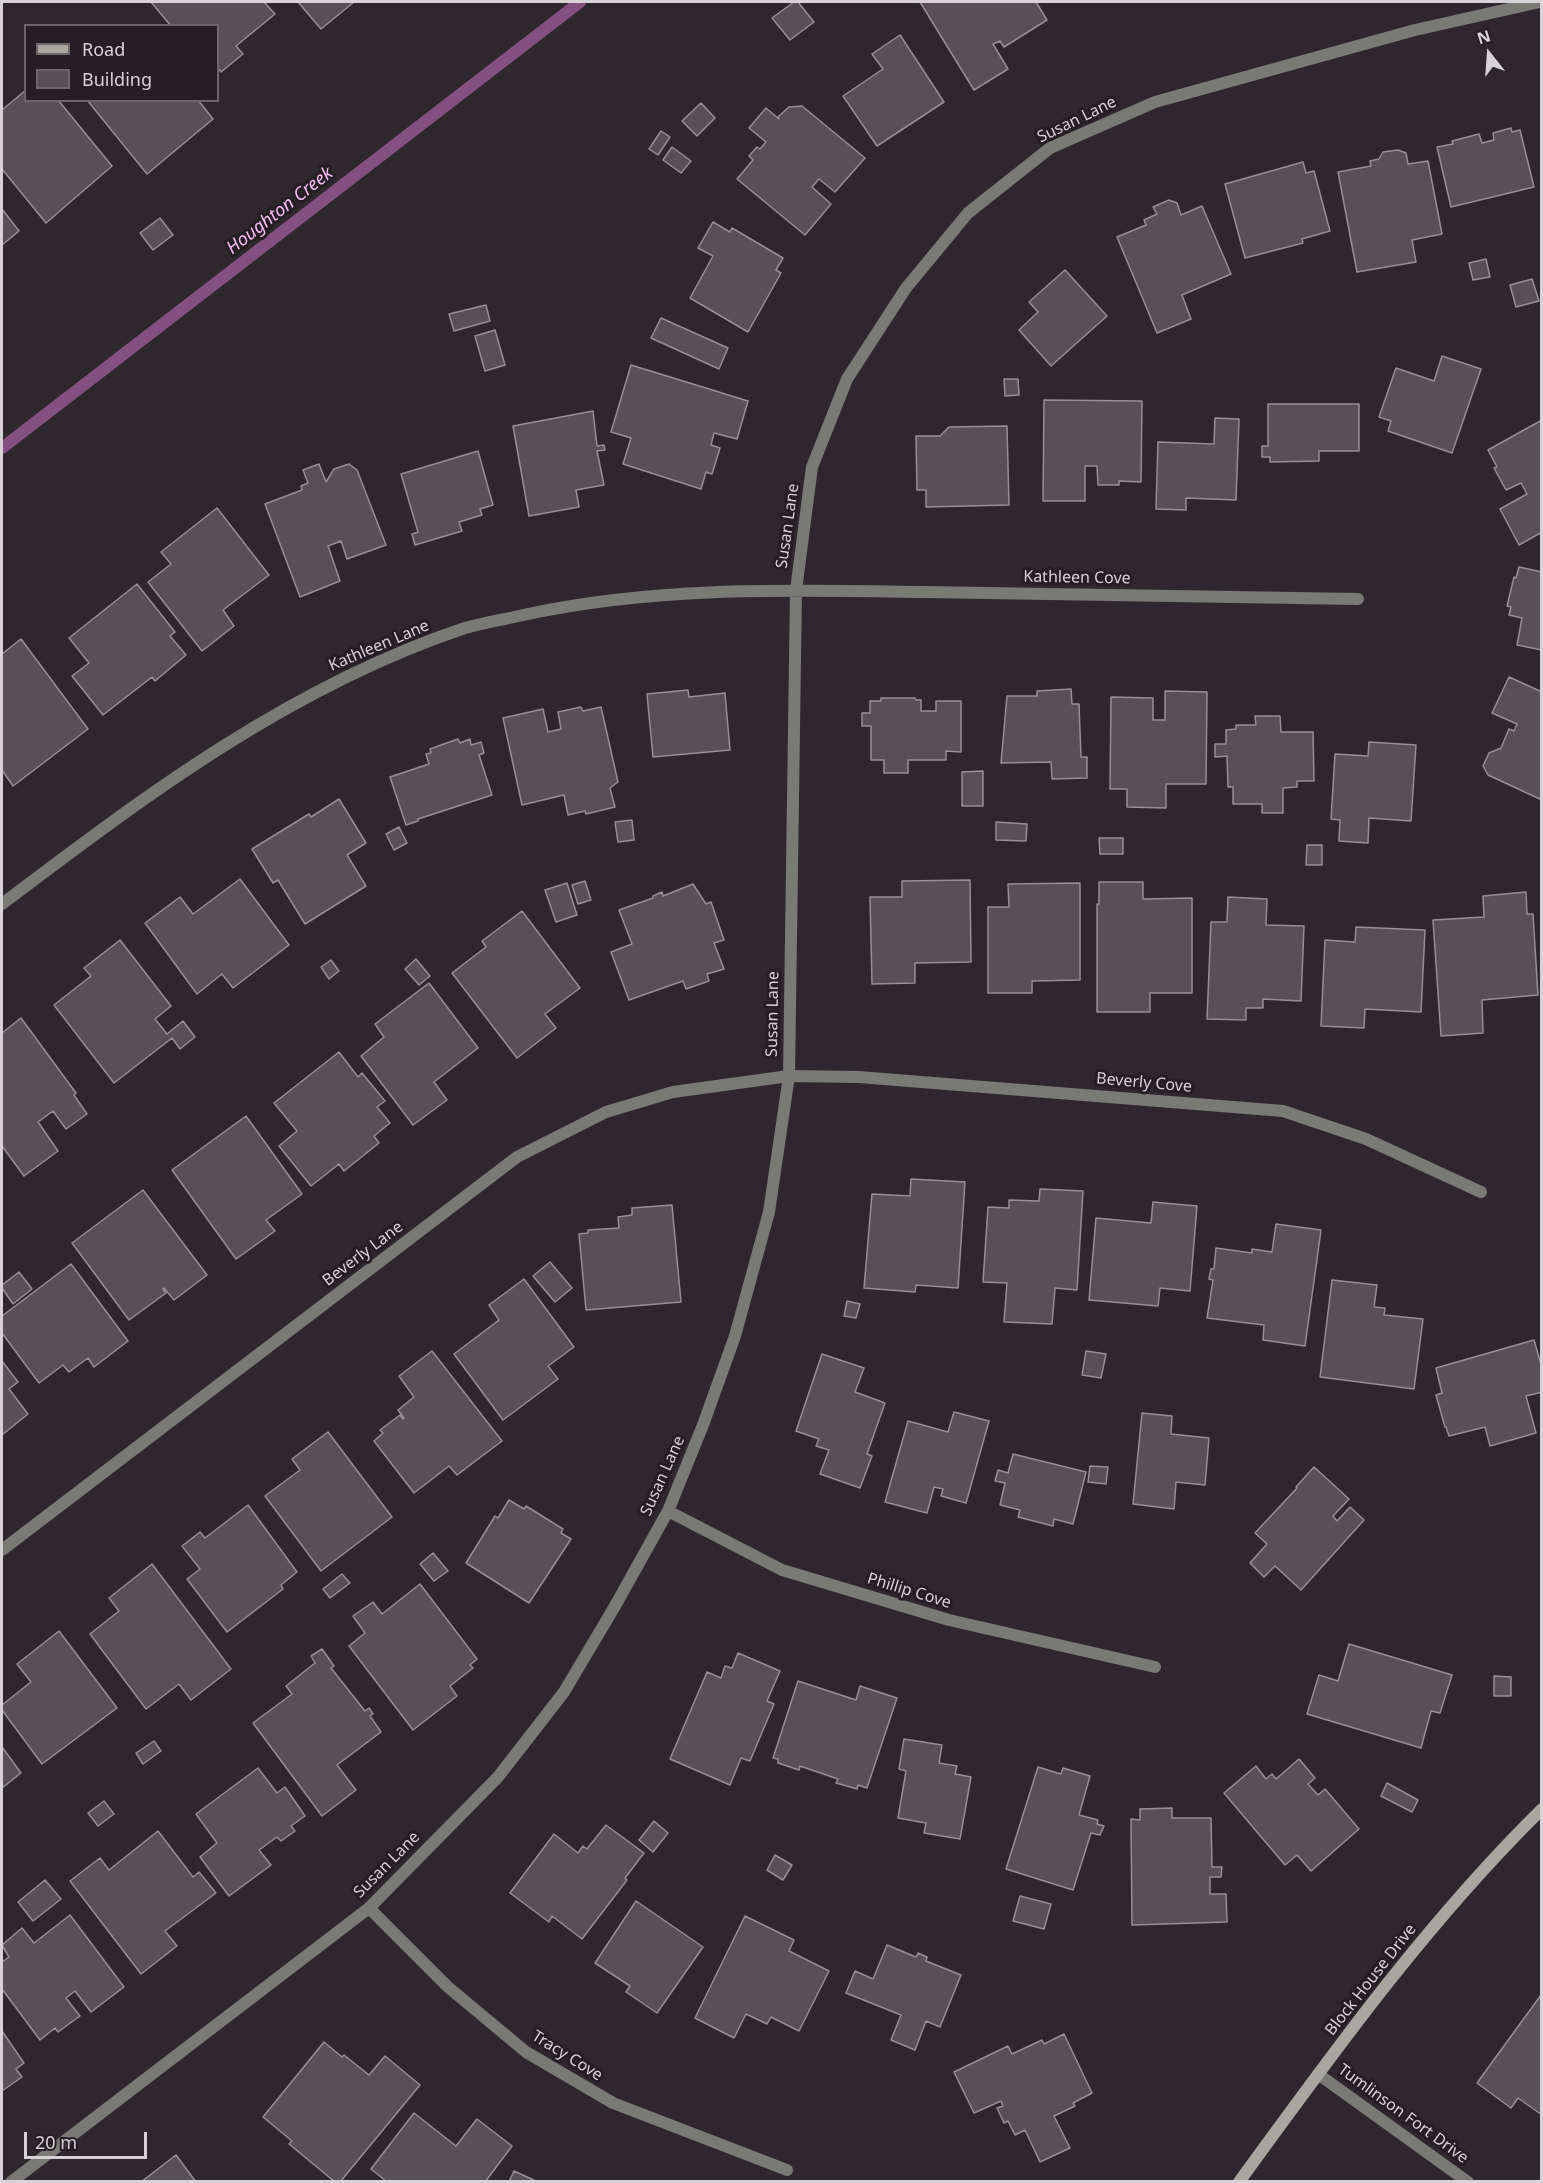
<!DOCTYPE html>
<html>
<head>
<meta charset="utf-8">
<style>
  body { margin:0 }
  #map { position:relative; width:1543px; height:2183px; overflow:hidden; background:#2e282e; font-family:"Noto Sans",sans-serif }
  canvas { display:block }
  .frame { position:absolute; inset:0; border:3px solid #d7d2d6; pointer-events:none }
  .legend { position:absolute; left:24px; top:24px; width:195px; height:78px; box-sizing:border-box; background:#251e24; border:2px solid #6c666b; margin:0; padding:8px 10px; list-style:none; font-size:18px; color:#d7d2d6 }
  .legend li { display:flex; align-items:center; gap:12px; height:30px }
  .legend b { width:30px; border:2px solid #6c666b }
  .north { position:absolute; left:1459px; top:24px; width:60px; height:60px; -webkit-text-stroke:4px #251e24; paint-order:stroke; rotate:343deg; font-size:16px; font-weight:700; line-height:24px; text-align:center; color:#d7d2d6 }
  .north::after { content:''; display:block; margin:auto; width:21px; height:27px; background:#d7d2d6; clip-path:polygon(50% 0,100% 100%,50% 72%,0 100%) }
  .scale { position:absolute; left:24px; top:2132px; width:123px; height:27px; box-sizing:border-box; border:3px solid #d7d2d6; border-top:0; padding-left:8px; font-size:18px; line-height:21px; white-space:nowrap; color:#d7d2d6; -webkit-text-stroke:4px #251e24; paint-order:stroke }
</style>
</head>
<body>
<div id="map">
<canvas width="1543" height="2183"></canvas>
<div class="frame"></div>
<ul class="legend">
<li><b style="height:8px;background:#a7a7a0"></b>Road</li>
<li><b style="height:16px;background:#575056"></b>Building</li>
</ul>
<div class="north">N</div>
<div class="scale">20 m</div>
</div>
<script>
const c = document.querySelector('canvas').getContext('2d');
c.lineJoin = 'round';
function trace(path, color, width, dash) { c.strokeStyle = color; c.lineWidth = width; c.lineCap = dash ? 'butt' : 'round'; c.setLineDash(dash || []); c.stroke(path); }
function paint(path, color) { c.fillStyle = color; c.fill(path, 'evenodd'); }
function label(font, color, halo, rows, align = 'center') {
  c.font = font + ' "Noto Sans",sans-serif'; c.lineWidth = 6; c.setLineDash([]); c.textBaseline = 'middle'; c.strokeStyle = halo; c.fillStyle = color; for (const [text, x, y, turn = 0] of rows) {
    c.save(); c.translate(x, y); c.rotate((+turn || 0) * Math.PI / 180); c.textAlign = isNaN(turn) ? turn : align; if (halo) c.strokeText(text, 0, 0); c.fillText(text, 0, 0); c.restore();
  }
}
trace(new Path2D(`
  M2 448 580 2`), '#83507f', 12);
const building = new Path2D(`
  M151 2H264L275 14 236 46 243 54 221 72 218 68V26H171Z
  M298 2H354L321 29Z
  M794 2H798L814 22 790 40 772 18Z
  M920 2H1036L1047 20 1004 47 1000 41 993 44 1008 69 974 90Z
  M900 35 944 102 877 146 843 96 883 69 872 54Z
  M26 90V100H58L112 166 46 223 2 169V110Z
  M87 100H198L213 119 147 174Z
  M701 103 715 118 697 136 682 121Z
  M802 106 865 158 835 192 819 179 812 187 831 204 805 235 737 179 753 160 749 156 757 147 760 149 766 142 749 128 766 108 779 119 778 117 789 107Z
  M1511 128 1512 132 1520 130 1534 187 1451 207 1437 147 1453 144 1452 141 1479 134 1482 143 1494 140 1493 133Z
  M661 131 670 137 658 155 649 149Z
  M672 147 691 161 681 173 663 160Z
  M1398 150 1406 153 1408 164 1428 161 1442 234 1412 240 1416 262 1357 272 1338 172 1371 166 1370 161 1379 159 1383 152Z
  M1303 162 1306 173 1314 171 1330 231 1302 239 1303 243 1245 258 1225 184Z
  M1169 200 1177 203 1181 215 1202 206 1231 274 1182 295 1191 319 1157 333 1117 237 1146 225 1144 220 1157 214 1153 207Z
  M2 209 19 231 2 245Z
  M160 218 173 235 153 250 140 233Z
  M713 222 730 232 732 228 783 258 776 270 781 273 748 332 690 298 713 256 698 248Z
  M1486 259 1490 277 1473 280 1469 263Z
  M1065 270 1107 316 1051 366 1019 330 1038 312 1029 302Z
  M1532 279 1539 301 1516 307 1510 285Z
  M486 305 490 321 454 331 449 314Z
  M661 318 728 348 719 369 651 338Z
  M495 330 505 365 485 371 475 336Z
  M1442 356 1481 369 1452 453 1388 431 1391 421 1379 417 1396 368 1434 381Z
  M631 365 748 401 737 439 714 433 711 445 720 448 712 474 706 472 701 489 623 464 631 438 611 432Z
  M1004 379H1018L1019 395 1005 396Z
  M1044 400 1142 401 1141 482 1119 481V485H1098L1097 466H1085V501H1043Z
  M1268 404H1359V451H1319V461L1270 462V457H1262V446H1268Z
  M593 411 597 446 604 445 605 450 597 451 604 485 576 490 579 507 529 516 513 426Z
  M1215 418 1239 419 1236 500 1186 498V510L1156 509 1158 442 1214 444Z
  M1542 420V532L1519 545 1500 509 1527 494 1521 483 1506 490 1494 468 1497 467 1488 450Z
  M1007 426 1009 505 926 507V490H917L916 436H940L949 427Z
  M478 451 493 505 480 509 482 515 459 522 462 531 415 545 412 534 418 532 401 474Z
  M319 464 326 482 334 469 349 464 357 470 386 545 347 559 341 541 328 546 340 581 300 597 265 504 302 490 301 486 308 483 303 470Z
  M217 508 269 575 223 610 234 626 202 651 148 582 171 564 161 552Z
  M1519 567 1542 572V650L1517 645 1522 618 1509 615 1511 607 1507 606 1514 577 1516 578Z
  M137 584 175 632 170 636 186 655 155 681 152 677 103 715 72 676 89 663 69 638Z
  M21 639 88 729 13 786 2 770V654Z
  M1509 677 1542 692V800L1488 775 1483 766 1489 753 1501 748 1509 729 1514 731 1517 724 1492 713Z
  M1071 689 1072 704H1079L1081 757H1087V778L1052 779 1051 762 1001 763 1007 696H1037V691Z
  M688 690 689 697 725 693 730 750 653 757 647 694Z
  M1165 691 1207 692 1206 784H1166V808L1127 807V789H1110L1111 697 1153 698V720H1165Z
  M881 698H915L916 700H921V711H936V701H961V752L946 751V760H908V773H884V760H871V726H862V713H870V701H881Z
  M581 707 583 711 601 707 618 782 610 788 615 807 586 814 585 811 568 815 564 795 522 805 503 718 543 709 548 732 561 729 558 712Z
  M1255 716H1280L1281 732H1313L1314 781H1297V787L1283 788V813H1262V804H1233V787H1228L1227 756 1215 757V744H1226V730L1236 729V725H1256Z
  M458 739 460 743 470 739 471 745 481 742 484 753 479 755 492 795 418 819V821L406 825 390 777 429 764 426 754 431 753 430 749Z
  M1369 742 1416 745 1411 821 1369 818 1368 843 1339 841 1340 820 1331 819 1335 754 1368 756Z
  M983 771V806H962V772Z
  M339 799 366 843 347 855 366 886 305 924 278 880 273 883 252 849 309 814 311 817Z
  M632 820 634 840 618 842 615 822Z
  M996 822 1027 824 1026 841 996 840Z
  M399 827 407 843 394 850 386 834Z
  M1099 838H1123V854H1100Z
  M1307 845H1322V865H1306Z
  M240 879 289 945 233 988 222 974 197 994 145 923 180 897 193 914Z
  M970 880 971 962 915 963V983L872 984 870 897H902V881Z
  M585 881 591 900 578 904 572 885Z
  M1099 882H1143V899L1192 898V993H1150V1012H1097V904H1099Z
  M567 883 577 915 556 922 545 890Z
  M1080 883V980L1032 981V993H988V907H1009L1008 884Z
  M693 884 706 904 711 902 724 940 714 943 724 969 707 974 709 981 686 989 683 981 629 1000 611 952 632 944 619 910 653 898V896L662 892 663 896Z
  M1526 892 1527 914H1533L1538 995 1482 1000 1483 1033 1441 1036 1433 920 1484 917 1483 896Z
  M1228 897 1267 899 1266 925 1304 926 1301 1001 1263 999V1008H1246V1020L1207 1019 1211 922H1227Z
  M522 911 580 988 545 1014 556 1028 517 1058 452 973 486 947 482 941Z
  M1356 927 1425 930 1421 1012 1365 1009 1364 1028 1321 1026 1325 940 1355 942Z
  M120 940 171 1006 155 1019 167 1034 183 1021 195 1037 180 1049 172 1038 114 1083 54 1005 91 976 84 968Z
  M416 959 430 976 419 985 405 969Z
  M331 960 339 971 329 979 321 967Z
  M429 983 478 1048 434 1082 447 1100 413 1125 361 1056 384 1037 375 1024Z
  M21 1018 76 1093 74 1095 87 1114 66 1129 53 1111 38 1122 58 1151 24 1176 2 1146V1033Z
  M339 1052 358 1077 362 1073 385 1101 377 1107 390 1123 374 1136 379 1143 344 1171 339 1164 311 1186 279 1146 297 1131 274 1103Z
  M246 1116 302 1194 266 1220 275 1231 236 1259 172 1170Z
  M911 1179 965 1182 958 1288 916 1285 915 1292 864 1288 872 1194 910 1196Z
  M1040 1189 1083 1191 1077 1290 1055 1288 1052 1324 1004 1322 1007 1283 983 1282 988 1207 1009 1208V1200L1039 1201Z
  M143 1190 207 1275 174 1300 164 1288 163 1289 166 1293 129 1320 72 1243Z
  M1153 1202 1197 1206 1190 1291 1160 1288 1158 1306 1089 1300 1096 1218 1151 1223Z
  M672 1205 681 1302 586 1310 579 1234 588 1233V1230L619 1228 618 1217 632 1215V1208Z
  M1276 1224 1321 1230 1305 1346 1263 1340 1264 1325 1207 1318 1213 1280 1209 1279 1211 1269H1214L1216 1248 1252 1253V1249L1272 1252Z
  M550 1262 572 1288 555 1302 533 1276Z
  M71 1264 128 1341 94 1367 88 1358 69 1372 63 1365 39 1383 2 1333V1316Z
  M19 1272 32 1289 13 1304 2 1288V1285Z
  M524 1279 574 1347 548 1366 558 1379 503 1420 454 1354 499 1320 489 1305Z
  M1332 1280 1377 1285 1374 1307 1385 1308 1384 1315 1423 1319 1414 1389 1320 1377Z
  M847 1301 860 1304 856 1318 844 1316Z
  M1534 1340 1542 1368V1392L1526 1396 1536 1433 1490 1446 1485 1427 1449 1436 1446 1427H1445L1436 1395 1442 1393 1436 1368Z
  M432 1351 502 1441 457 1475 449 1466 414 1493 374 1441 383 1433 380 1430 400 1415 403 1419 404 1418 398 1410 414 1397 399 1376Z
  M1086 1351 1106 1354 1101 1378 1082 1375Z
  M822 1354 864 1368 855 1392 885 1403 867 1454 872 1456 860 1488 820 1474 829 1450 816 1446 819 1439 796 1431Z
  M2 1361 18 1382 9 1389 28 1414 2 1435Z
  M954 1412 989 1421 966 1503 941 1496 943 1489 934 1487 927 1513 885 1502 908 1421 948 1432Z
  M1142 1413 1172 1416 1171 1434 1209 1438 1205 1485 1176 1482 1174 1509 1133 1504Z
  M328 1432 392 1517 321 1571 265 1496 300 1470 292 1459Z
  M1013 1454 1086 1472 1073 1524 1054 1519 1053 1526 1018 1517 1020 1510 1000 1505 1005 1483 995 1481 998 1470 1008 1473Z
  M1090 1466 1108 1467 1106 1484 1088 1482Z
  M1314 1467 1349 1499 1333 1516 1337 1521 1350 1507 1364 1520 1301 1590 1275 1566 1264 1577 1250 1563 1267 1544 1255 1533 1297 1488 1296 1487Z
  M509 1500 524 1509 526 1506 563 1529 561 1533 571 1539 529 1603 466 1563 495 1516 498 1518Z
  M248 1505 297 1572 281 1585 283 1589 227 1632 187 1579 200 1569 182 1546 200 1532 205 1538Z
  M433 1553 448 1571 434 1581 420 1564Z
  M152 1564 231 1669 191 1700 179 1684 146 1709 90 1634 119 1611 109 1598Z
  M342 1574 350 1583 330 1598 323 1589Z
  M420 1584 477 1659 470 1665 473 1668 450 1686 457 1696 413 1730 349 1646 365 1633 353 1616 373 1602 382 1614Z
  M59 1631 117 1708 42 1764 2 1710V1705L31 1682 17 1664Z
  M1349 1644 1452 1675 1440 1713 1431 1711 1421 1748 1307 1714 1319 1675 1338 1681Z
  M322 1649 334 1666 331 1668 365 1711 369 1708 373 1714 370 1716 381 1732 337 1765 356 1790 322 1816 253 1723 292 1694 286 1686 315 1663 311 1656Z
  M738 1653 780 1671 767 1701 774 1704 750 1761 741 1758 730 1785 670 1759 707 1672 721 1678 725 1666 732 1668Z
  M1494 1676 1511 1677V1696H1494Z
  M798 1681 856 1700 860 1686 897 1698 867 1788 858 1785 857 1789 836 1783 838 1779 800 1766 799 1770 778 1763V1759L773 1758Z
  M904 1739 942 1745 939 1763 957 1766 955 1774 971 1777 960 1839 924 1833 926 1823 898 1818 906 1771 899 1769Z
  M154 1741 161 1751 143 1764 136 1753Z
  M2 1747 21 1773 2 1788Z
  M1299 1759 1315 1778 1308 1784 1318 1795 1325 1789 1359 1829 1311 1871 1297 1855 1285 1865 1224 1793 1256 1766 1266 1779 1272 1774 1276 1779Z
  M1038 1767 1061 1774 1063 1768 1090 1776 1079 1815 1098 1820 1097 1824 1104 1826 1100 1835 1091 1833 1073 1890 1006 1869Z
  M258 1768 277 1793 285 1787 305 1816 291 1826 295 1831 281 1841 277 1837 259 1850 271 1865 229 1896 200 1857 217 1843 196 1814Z
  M1387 1783 1418 1800 1412 1812 1381 1796Z
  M104 1801 114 1814 98 1826 88 1813Z
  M1172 1808V1818H1211L1212 1867H1222L1221 1877H1210V1894H1226L1227 1922 1132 1925 1131 1819 1140 1820V1809Z
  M654 1821 668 1833 653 1852 639 1840Z
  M606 1825 644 1853 625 1878 627 1880 582 1939 552 1916 549 1922 510 1893 554 1834 578 1853 583 1846 587 1849Z
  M158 1831 193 1877 199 1872 216 1893 165 1931 177 1946 141 1974 70 1881 100 1858 109 1870Z
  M775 1855 792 1865 783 1880 767 1870Z
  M45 1880 61 1899 33 1921 18 1902Z
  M1020 1896 1051 1904 1044 1929 1013 1921Z
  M636 1901 703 1947 657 2013 626 1992 630 1986 595 1963Z
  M70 1915 124 1987 91 2012 75 1991 66 1998 80 2016 58 2032 55 2028 40 2040 2 1989V1962L9 1957 2 1945 22 1928 34 1943Z
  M745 1916 794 1940 789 1951 829 1971 799 2031 771 2017 767 2024 746 2014 734 2038 695 2018Z
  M887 1945 916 1957 918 1953 927 1957 926 1961 961 1975 940 2027 926 2021 915 2050 891 2040 901 2015 846 1993 855 1971 873 1979Z
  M1541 1995H1542V2115L1518 2098 1511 2108 1477 2083Z
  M2 2031 24 2063 16 2069 22 2077 2 2091Z
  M1064 2034 1092 2093 1073 2103 1075 2106 1054 2116 1070 2148 1040 2162 1025 2130 1015 2135 1008 2121 1004 2123 997 2108 1003 2106 1001 2101 974 2113 954 2072 1008 2046 1012 2054 1042 2040 1044 2044Z
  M324 2042 342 2057 344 2055 369 2075 385 2056 420 2085 340 2182H335L289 2144 292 2141 263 2117Z
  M414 2113 456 2146 477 2119 512 2146 485 2182H387L371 2169Z
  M176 2155 196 2182H141Z
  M514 2171 538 2182H509Z`);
paint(building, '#575056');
trace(building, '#978f96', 1.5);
trace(new Path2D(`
  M2 904C146 795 291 686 465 628 485 622 507 619 528 614 658 586 792 590 924 592 1069 594 1213 597 1358 599
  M668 1511 782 1570 949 1620 1155 1667
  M2 1550 517 1157 606 1112 673 1092 789 1076 859 1077 1283 1111 1366 1139 1481 1192
  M369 1908 448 1987 526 2052 613 2103 787 2170
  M1318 2074 1468 2182
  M11 2182 369 1908 498 1777 564 1692 615 1606 668 1511 703 1425 735 1336 769 1212 789 1076 796 590 812 467 847 379 906 288 968 213 1050 148 1155 102 1415 30 1540 2`), '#797a76', 12);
trace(new Path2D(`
  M1239 2182C1333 2053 1427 1922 1542 1809`), '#a7a7a0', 12);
label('16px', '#d7d2d6', '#251e24', [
  ["Susan Lane",1077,120,-26],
  ["Susan Lane",788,526,-82],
  ["Kathleen Cove",1077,578,1],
  ["Kathleen Lane",379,646,-23],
  ["Susan Lane",773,1014,-89],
  ["Beverly Cove",1144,1083,5],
  ["Beverly Lane",363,1254,-37],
  ["Susan Lane",663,1476,-66],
  ["Phillip Cove",909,1591,17],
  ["Susan Lane",387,1865,-45],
  ["Block House Drive",1371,1980,-52],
  ["Tracy Cove",567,2056,32],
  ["Tumlinson Fort Drive",1403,2114,36]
]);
label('italic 18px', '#f9bcf3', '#251e24', [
  ["Houghton Creek",280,211,-38]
]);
</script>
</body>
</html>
